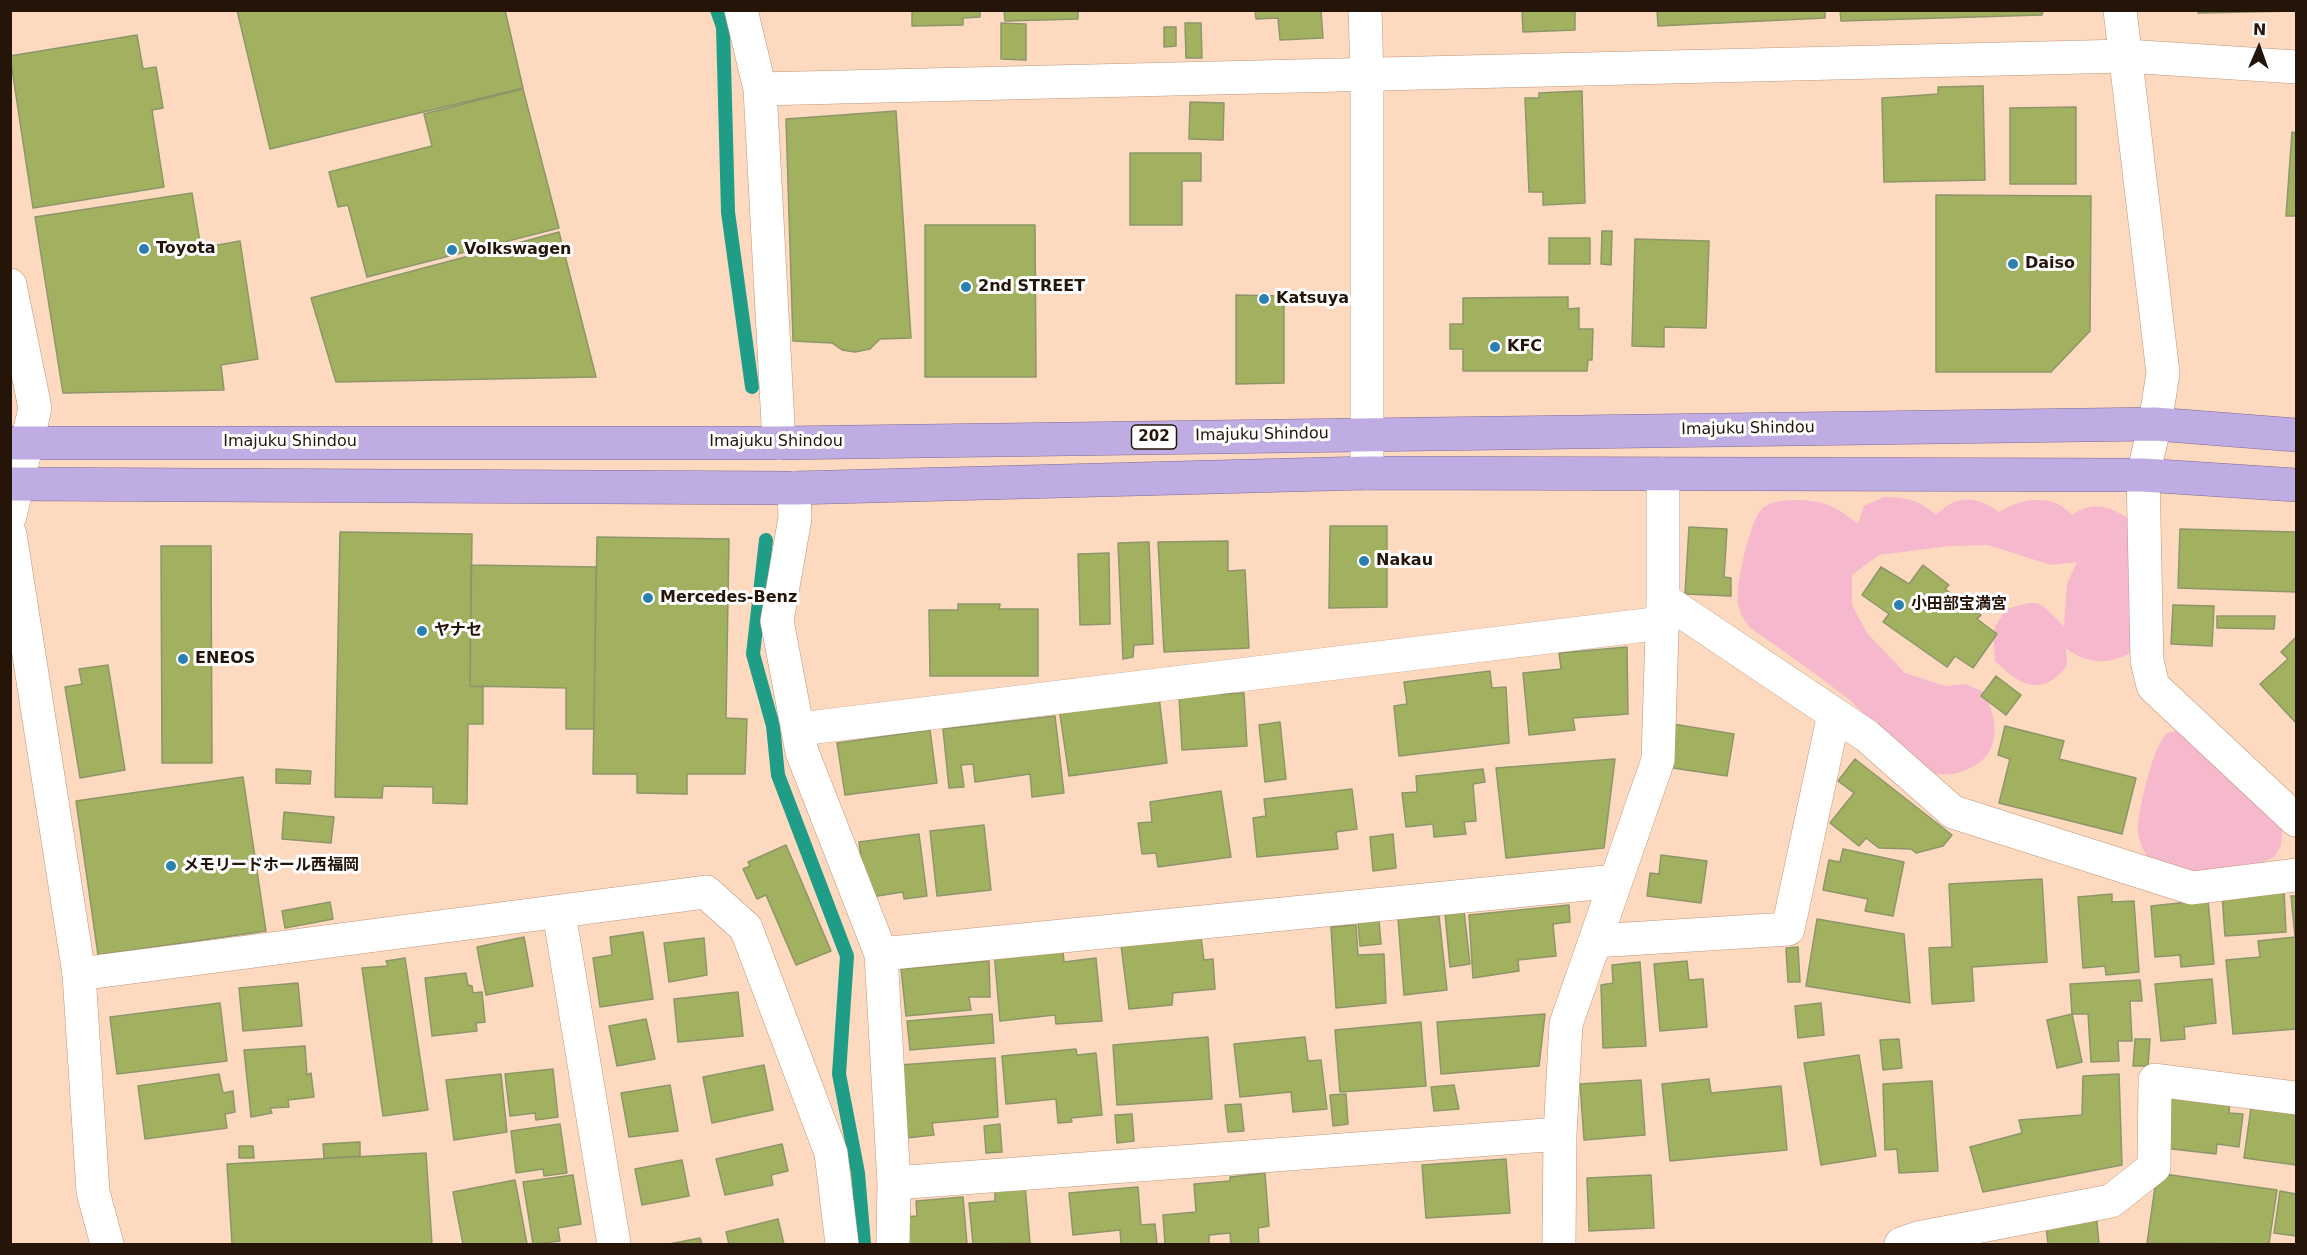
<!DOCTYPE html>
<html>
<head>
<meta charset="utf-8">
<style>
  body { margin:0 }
  #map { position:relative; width:2307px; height:1255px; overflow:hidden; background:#fdd9c0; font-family:"DejaVu Sans",sans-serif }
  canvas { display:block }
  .frame { position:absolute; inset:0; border:12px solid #251509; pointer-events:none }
  .north { position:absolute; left:2229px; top:18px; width:60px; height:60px; -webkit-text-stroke:4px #fff; paint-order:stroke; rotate:2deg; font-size:16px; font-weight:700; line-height:24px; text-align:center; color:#251509 }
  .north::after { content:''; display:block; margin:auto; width:21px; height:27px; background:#251509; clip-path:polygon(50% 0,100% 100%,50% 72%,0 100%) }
</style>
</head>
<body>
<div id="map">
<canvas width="2307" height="1255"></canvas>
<div class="frame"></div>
<div class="north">N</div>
</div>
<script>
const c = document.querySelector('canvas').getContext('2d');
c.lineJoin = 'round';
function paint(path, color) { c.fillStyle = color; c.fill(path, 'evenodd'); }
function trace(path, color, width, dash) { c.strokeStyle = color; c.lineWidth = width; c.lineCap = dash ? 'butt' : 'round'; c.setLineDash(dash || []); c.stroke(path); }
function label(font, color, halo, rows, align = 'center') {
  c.font = font + ' "DejaVu Sans","Noto Sans JP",sans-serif'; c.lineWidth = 6; c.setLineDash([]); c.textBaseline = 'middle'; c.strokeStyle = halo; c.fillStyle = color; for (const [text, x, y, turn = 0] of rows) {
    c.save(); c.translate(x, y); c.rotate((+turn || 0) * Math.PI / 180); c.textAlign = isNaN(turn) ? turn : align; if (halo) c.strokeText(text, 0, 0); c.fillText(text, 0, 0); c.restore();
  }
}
paint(new Path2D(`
  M1884 497C1907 498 1918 499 1936 515 1957 494 1976 496 1999 512 2022 498 2053 493 2072 515 2094 499 2113 508 2134 522L2142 644C2120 664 2090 668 2066 648L2067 665C2043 698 2020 686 1995 661L1993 631 2005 610C2041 597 2039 602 2064 626L2067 584 2077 562 2051 565 1988 545 1949 546 1879 555 1852 575V605L1867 633 1905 673 1945 686 1965 684 1984 692C1998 720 2003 754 1968 769 1960 773 1946 776 1937 774 1912 768 1868 715 1846 697 1815 673 1782 650 1749 627 1743 618 1739 612 1738 602 1736 584 1750 519 1763 508 1775 497 1812 499 1826 504 1838 508 1848 516 1858 524L1864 506Z
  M2182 730 2282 829 2281 846 2274 857 2257 865 2195 873 2150 861C2144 851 2139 843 2138 831 2137 815 2154 740 2168 733 2172 731 2178 731 2182 730Z`), '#f6b8cc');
trace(new Path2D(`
  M717 10 723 27 728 212 752 387
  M766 540 753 654 773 726 778 775 847 956 839 1074 858 1173 864 1244`), '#209d87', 14);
const building = new Path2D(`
  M237 10H505L523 88 270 149Z
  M912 10H980V17L963 18V25L912 26Z
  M1004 10H1078V19L1005 21Z
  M1255 10H1321L1323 38 1280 40 1278 18 1256 19Z
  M1522 10H1575V30L1523 32Z
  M1657 10H1825V18L1658 26Z
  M1840 10H2043L2042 15 1841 21Z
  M2198 10H2296V11L2198 13Z
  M1001 23 1026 24V60L1001 59Z
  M1185 23H1201L1202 58H1186Z
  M1164 27H1176V46L1164 47Z
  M137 35 143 69 156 67 163 108 152 110 164 187 33 208 10 56Z
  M1983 86 1985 180 1884 182 1882 98 1938 94V87Z
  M523 89 559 228 367 277 348 205 338 207 329 172 432 146 424 114Z
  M1582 91 1585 203 1543 205V192H1529L1525 98H1539V93Z
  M1190 102 1224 103 1223 140 1189 139Z
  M2076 107V184H2010V108Z
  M896 111 911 338 880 339 870 349 855 352 842 350 832 343 793 341 786 119Z
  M2292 132 2296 133V216H2286Z
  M1130 153H1201V181H1182V225H1130Z
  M192 193 201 248 240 241 258 359 221 365 224 390 63 393 35 217Z
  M1936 195 2091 196 2090 331 2051 372H1936Z
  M925 225H1035L1036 377H925Z
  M1602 231H1612L1611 265 1601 264Z
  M559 232 596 377 336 382 311 298Z
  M1549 238H1590V264H1549Z
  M1635 239 1709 241 1706 328 1664 327V347L1632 346Z
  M1236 295 1284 296V383L1236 384Z
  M1568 297V309L1579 308V329H1593L1592 360H1588L1587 371H1463V349H1450V324H1463V298Z
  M1330 526H1387V607L1329 608Z
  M1689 527 1727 529 1724 577 1731 578V596L1685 594Z
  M2180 529 2296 532V592L2178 588Z
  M340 532 472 534 470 686 483 687V724H468L467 804 433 803V787L383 786 382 798 335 797Z
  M597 537 729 539 726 718 747 719 745 774H687V794L637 793V774H593Z
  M1228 541V571L1245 570 1249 648 1164 652 1158 542Z
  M1149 542 1153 644 1134 645 1133 657 1123 659 1118 543Z
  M161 546H211L212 763H162Z
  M1109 553 1110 624 1080 625 1078 554Z
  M471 565 596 567 594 729H566V688L470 686Z
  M1923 565 1949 585 1945 589 1981 615 1977 619 1997 634 1973 668 1955 656 1947 667 1883 622 1889 614 1862 595 1881 567 1909 584Z
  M958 604H1000L999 609H1038V676H930L929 610H958Z
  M2173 605 2214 606 2212 646 2171 644Z
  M2217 616H2275L2274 629 2217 628Z
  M2296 637V723L2260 684 2288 659 2281 652Z
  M1627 647 1628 714 1573 718 1575 730 1529 735 1523 673 1561 669 1559 653Z
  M108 665 125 770 80 778 65 687 82 684 79 669Z
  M1490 671 1492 688 1506 687 1509 743 1399 756 1394 706 1407 704 1404 682Z
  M1996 676 2021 695 2006 715 1981 696Z
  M1244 693 1247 746 1182 750 1179 696Z
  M1159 697 1167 763 1069 776 1059 708Z
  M1055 716 1064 793 1032 797 1030 774 975 782 973 764 961 765 964 787 949 788 943 729Z
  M1280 722 1286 779 1265 782 1259 725Z
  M1673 724 1734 734 1727 776 1666 767Z
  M2005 726 2064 741 2059 759 2136 778 2122 834 1999 803 2010 759 1998 755Z
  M930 730 937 783 845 795 837 743Z
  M1615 759 1604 848 1506 858 1496 768Z
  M1855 759 1952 835 1943 846 1916 853 1911 849 1879 848 1866 838 1859 846 1830 823 1854 793 1838 781Z
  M276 769 311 771 310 784 276 783Z
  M1483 769 1485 782 1473 784 1476 821 1464 822 1466 834 1434 837 1433 824 1406 827 1402 793 1417 792 1416 776Z
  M243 777 266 931 98 955 76 801Z
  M1352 789 1357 829 1336 832 1338 849 1257 857 1253 818 1266 816 1264 799Z
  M1221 791 1231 857 1158 867 1156 853 1142 854 1138 823 1152 822 1150 802Z
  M284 812 334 817 331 843 282 839Z
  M984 825 991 890 937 896 930 831Z
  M919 834 927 896 904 899 903 892 871 897 864 880 859 842Z
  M1393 834 1396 868 1373 871 1370 837Z
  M786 845 831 951 796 965 766 895 757 899 743 869 750 866 748 862Z
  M1843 849 1904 862 1893 916 1865 911 1868 899 1823 890 1829 860 1840 862Z
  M1661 855 1707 861 1701 903 1647 896 1650 873 1659 874Z
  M2042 879 2047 962 1972 967 1974 1001 1932 1004 1929 948 1952 947 1949 884Z
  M2284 890 2286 932 2225 936 2222 894Z
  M2112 894V902L2134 901 2139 972 2106 975 2105 966 2083 968 2078 897Z
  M2291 896H2296V1029L2233 1034 2226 960 2260 957 2258 941 2295 937Z
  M2208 900 2214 964 2181 967 2180 955 2155 957 2151 906Z
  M330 902 333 919 285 928 282 911Z
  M1569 905 1570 922 1553 924 1556 956 1518 960 1519 971 1473 978 1469 915Z
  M1464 911 1470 964 1450 967 1445 913Z
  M1439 916 1447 990 1404 995 1398 919Z
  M1817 919 1904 934 1910 1003 1806 986Z
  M1379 921 1381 944 1360 946 1358 923Z
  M1356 925 1358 955 1384 954 1386 1003 1336 1008 1331 927Z
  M643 932 653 999 600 1007 593 958 612 955 610 937Z
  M524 937 533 986 486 995 477 947Z
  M1201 937 1204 960 1213 959 1215 989 1173 993 1172 1005 1129 1009 1121 945Z
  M704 938 707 975 669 982 664 943Z
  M1798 947 1800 982H1788L1786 948Z
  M994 951H1063L1064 962 1096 958 1102 1021 1056 1024 1055 1015 1000 1021Z
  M405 958 428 1110 383 1116 362 968 388 966 386 961Z
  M989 961 990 997H969L971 1010 906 1016 901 969Z
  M1687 961 1689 980 1703 979 1707 1027 1660 1031 1654 964Z
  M1640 962 1646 1046 1603 1048 1601 985 1613 983 1612 965Z
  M466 973 468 985 472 986 473 993 482 992 485 1022 476 1023 477 1031 432 1036 425 978Z
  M2212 979 2216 1023 2184 1027 2185 1039 2161 1041 2155 984Z
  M2140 980 2142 1001H2130L2132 1041H2118L2119 1061 2091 1062 2088 1014H2072L2070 984Z
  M298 983 302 1026 243 1031 239 988Z
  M738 992 743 1036 678 1042 674 999Z
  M220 1003 227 1061 117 1074 110 1017Z
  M1821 1003 1824 1035 1798 1038 1795 1006Z
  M992 1014 994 1043 910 1050 907 1021Z
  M1545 1014 1539 1066 1441 1074 1437 1022Z
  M2072 1014 2082 1062 2057 1068 2047 1020Z
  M646 1019 655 1059 617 1066 609 1026Z
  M1421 1022 1426 1086 1340 1092 1335 1030Z
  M1208 1037 1212 1099 1117 1105 1113 1045Z
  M1305 1037 1308 1061 1321 1060 1327 1109 1293 1112 1291 1092 1240 1097 1234 1044Z
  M1899 1039 1902 1068 1883 1070 1880 1040Z
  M2135 1039H2150L2148 1066H2133Z
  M305 1046 307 1075 311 1073 314 1097 288 1100 289 1107 270 1108 272 1113 251 1117 244 1050Z
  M1076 1049 1077 1055 1096 1053 1102 1115 1071 1118 1072 1122 1058 1123 1056 1099 1006 1104 1002 1056Z
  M1859 1055 1876 1156 1821 1165 1804 1063Z
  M995 1058 998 1117 932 1123 934 1135 906 1138 899 1065Z
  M764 1065 773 1110 712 1123 703 1077Z
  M553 1069 558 1117 536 1120 535 1113 510 1116 505 1074Z
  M219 1074 223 1093 233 1091 235 1112 225 1114 227 1128 145 1139 138 1086Z
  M501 1074 507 1132 454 1140 446 1080Z
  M2119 1074 2122 1165 1983 1192 1970 1147 2022 1133 2019 1120 2082 1115 2083 1076Z
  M1709 1079 1711 1093 1781 1086 1787 1150 1670 1161 1662 1084Z
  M1641 1080 1645 1135 1584 1140 1580 1084Z
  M1932 1081 1938 1171 1899 1173 1897 1149 1885 1150 1883 1084Z
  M670 1085 678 1131 629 1137 621 1093Z
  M1454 1085 1459 1109 1434 1111 1431 1087Z
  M2169 1092 2230 1099 2229 1113 2243 1114 2239 1147 2217 1144 2216 1154 2163 1148Z
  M1346 1094 1348 1124 1333 1126 1330 1095Z
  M2252 1100 2296 1107V1165L2244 1158Z
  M1241 1104 1244 1131 1228 1132 1225 1105Z
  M1132 1114 1134 1141 1117 1143 1115 1115Z
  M560 1124 567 1173 544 1176 543 1169 516 1173 511 1131Z
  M1000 1124 1002 1152 986 1153 984 1126Z
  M360 1142V1156L324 1158 323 1144Z
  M782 1144 788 1171 771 1175 773 1185 725 1195 716 1159Z
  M239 1146H253L254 1158H239Z
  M426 1153 432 1244H232L227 1164Z
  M1506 1159 1510 1213 1426 1218 1422 1165Z
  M682 1160 689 1196 642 1205 635 1169Z
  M1265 1173 1269 1226 1258 1228 1259 1244H1231L1230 1233 1209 1235V1244H1165L1163 1215 1196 1212 1194 1184 1230 1181V1177Z
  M2157 1173 2277 1190 2269 1244 2147 1243Z
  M573 1175 581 1224 558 1228 560 1241 533 1244 523 1182Z
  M1651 1175 1654 1228 1589 1231 1587 1178Z
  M515 1180 527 1244H463L453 1192Z
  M1025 1185 1030 1243 973 1244 969 1203 995 1201V1188Z
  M1138 1187 1141 1225 1155 1224 1157 1244H1121L1120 1230 1073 1235 1069 1193Z
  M2280 1191 2296 1194V1236L2274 1233Z
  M963 1197 967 1244H904L903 1217 917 1216 916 1201Z
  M2096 1212 2099 1244H2048L2045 1218Z
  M778 1219 784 1244H729L726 1232Z
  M700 1238 702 1244H669Z`);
paint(building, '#a2b160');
trace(building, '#8d9668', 1.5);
const minor = new Path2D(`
  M741 10 760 89 779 443
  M1365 10 1367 75V473
  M760 89 2126 56 2296 67
  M2143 475 2147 661 2153 686 2296 820
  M794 488 795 518 777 621 802 752 881 954
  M1663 599 1867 736 1953 812 2192 888 2296 875
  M800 729 1662 623
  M559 913 614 1244
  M1595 941 1788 929 1834 714
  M79 974 706 892 746 928 831 1153 842 1244
  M894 1183 1560 1134
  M893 1244 894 1183 881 954 1616 881
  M1559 1244 1560 1134 1566 1024 1658 760 1663 599V474
  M1901 1244 1918 1238 2111 1201 2154 1167 2155 1080 2296 1098`);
const tertiary = new Path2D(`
  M2120 10 2163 373 2155 424 2143 475
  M10 285 35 408 10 516
  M10 534 79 974 93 1192 107 1244`);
const trunk = new Path2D(`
  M10 443H779L2155 424 2296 435
  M10 484 794 488 1367 473 2143 475 2296 485`);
trace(minor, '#c09677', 34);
trace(tertiary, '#c09677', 34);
trace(trunk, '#7d6a92', 34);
trace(minor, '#fff', 33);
trace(tertiary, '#fff', 33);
trace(trunk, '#beace3', 33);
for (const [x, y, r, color] of [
  [144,249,6,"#2a80af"],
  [452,250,6,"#2a80af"],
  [2013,264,6,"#2a80af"],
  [966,287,6,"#2a80af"],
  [1264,299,6,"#2a80af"],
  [1495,347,6,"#2a80af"],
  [1364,561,6,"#2a80af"],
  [648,598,6,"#2a80af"],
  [1899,605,6,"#2a80af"],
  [422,631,6,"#2a80af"],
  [183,659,6,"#2a80af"],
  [171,866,6,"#2a80af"]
]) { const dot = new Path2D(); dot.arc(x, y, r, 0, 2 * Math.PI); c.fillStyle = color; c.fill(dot); trace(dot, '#fff', 2); }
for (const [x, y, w] of [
  [1154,437,45]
]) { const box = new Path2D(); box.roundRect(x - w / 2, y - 12, w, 24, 4.5); c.fillStyle = '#fff'; c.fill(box); trace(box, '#251509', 1.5); }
label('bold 15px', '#251509', null, [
  ["202",1154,437]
]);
label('bold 16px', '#251509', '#fff', [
  ["Toyota",156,249],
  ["Volkswagen",464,250],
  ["Daiso",2025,264],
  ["2nd STREET",978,287],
  ["Katsuya",1276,299],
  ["KFC",1507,347],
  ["Nakau",1376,561],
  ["Mercedes-Benz",660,598],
  ["小田部宝満宮",1911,605],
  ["ヤナセ",434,631],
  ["ENEOS",195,659],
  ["メモリードホール西福岡",183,866]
], 'left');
label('16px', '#251509', '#fff', [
  ["Imajuku Shindou",1748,429,-1],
  ["Imajuku Shindou",1262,435,-1],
  ["Imajuku Shindou",290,442],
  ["Imajuku Shindou",776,442]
]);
</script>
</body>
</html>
